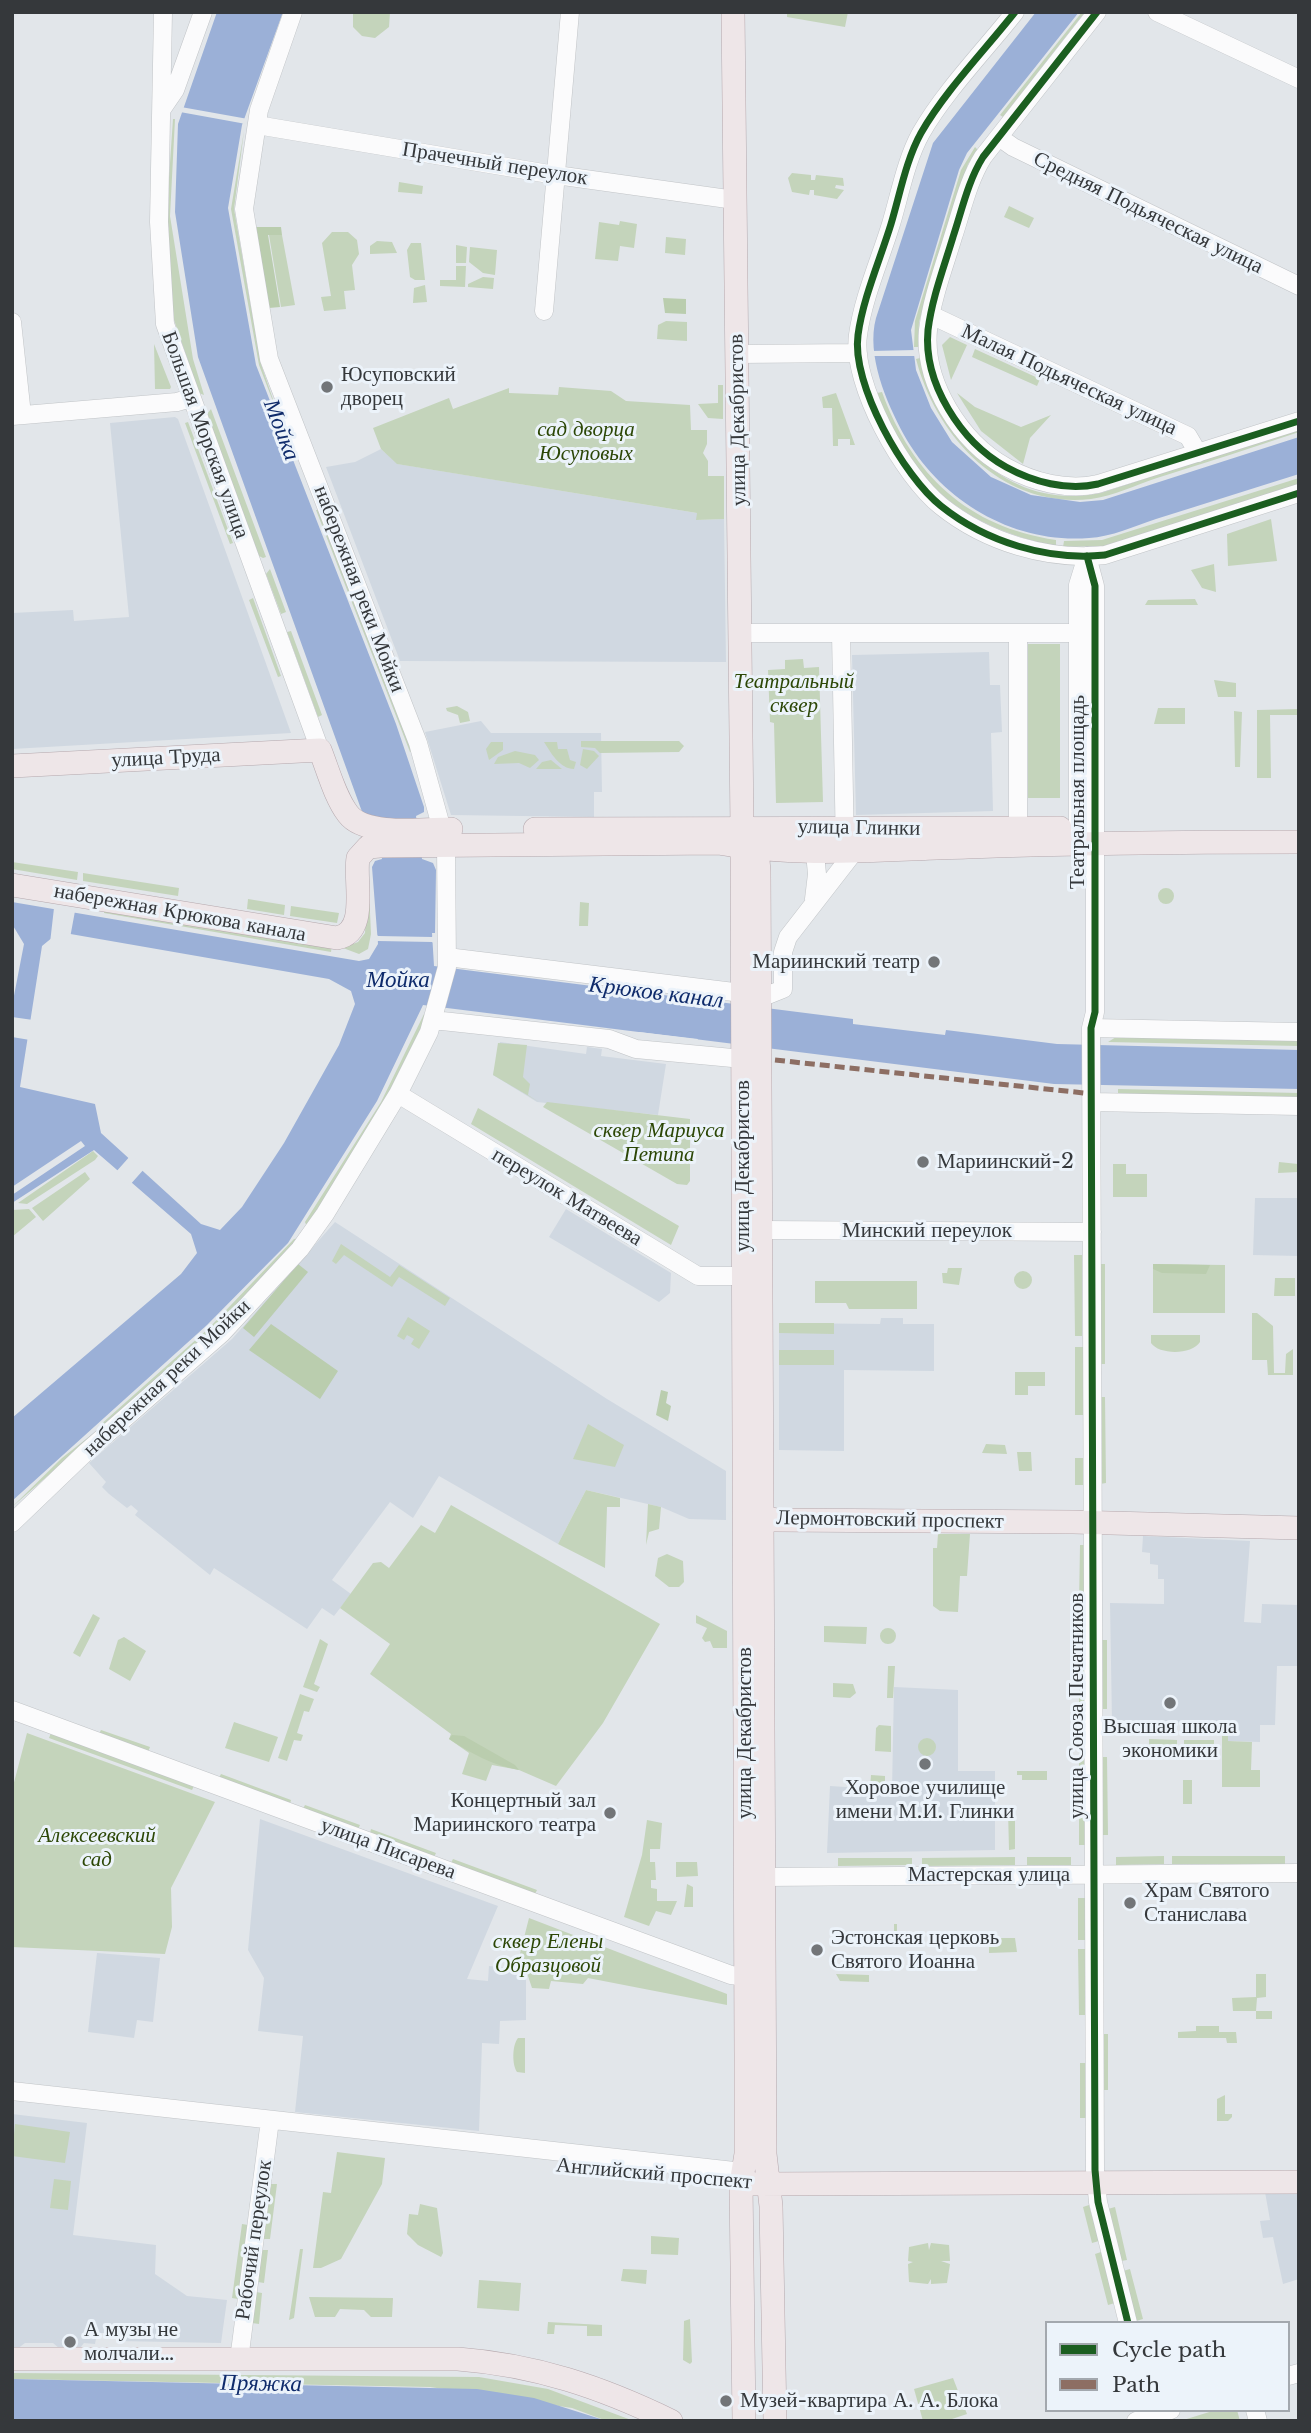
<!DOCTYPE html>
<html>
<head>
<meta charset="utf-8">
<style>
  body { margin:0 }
  #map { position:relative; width:1311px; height:2433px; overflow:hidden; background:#e2e6ea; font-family:"Libre Baskerville",serif }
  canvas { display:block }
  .frame { position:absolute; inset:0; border:14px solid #35383b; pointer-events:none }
  .legend { position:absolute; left:1045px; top:2321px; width:245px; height:91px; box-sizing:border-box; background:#ecf3fa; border:2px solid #a3a8ae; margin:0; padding:9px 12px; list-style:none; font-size:21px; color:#35383b }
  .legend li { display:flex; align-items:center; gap:14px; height:35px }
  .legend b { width:35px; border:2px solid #a3a8ae }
</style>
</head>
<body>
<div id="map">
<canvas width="1311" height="2433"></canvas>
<div class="frame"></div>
<ul class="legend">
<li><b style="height:9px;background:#1b5e20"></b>Cycle path</li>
<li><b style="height:9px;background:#8d6e63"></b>Path</li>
</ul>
</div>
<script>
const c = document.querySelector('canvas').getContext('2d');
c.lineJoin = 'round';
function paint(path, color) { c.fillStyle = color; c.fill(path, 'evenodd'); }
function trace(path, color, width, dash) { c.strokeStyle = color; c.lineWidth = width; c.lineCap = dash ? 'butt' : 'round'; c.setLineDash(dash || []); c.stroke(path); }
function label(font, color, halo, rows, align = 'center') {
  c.font = font + ' "Libre Baskerville",serif'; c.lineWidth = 6; c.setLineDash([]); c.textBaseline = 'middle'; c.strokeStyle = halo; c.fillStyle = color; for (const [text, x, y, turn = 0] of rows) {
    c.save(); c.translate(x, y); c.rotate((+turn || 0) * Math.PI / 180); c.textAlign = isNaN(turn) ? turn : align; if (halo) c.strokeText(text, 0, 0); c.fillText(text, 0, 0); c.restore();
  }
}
paint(new Path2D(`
  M175 417 178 419 291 733 12 749V613L73 610 74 621 129 617 110 423Z
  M381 449 398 464 697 513V520L724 519 726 662 400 661 326 467 355 462Z
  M989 652 990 685H1000L1002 732 991 733 993 811 856 815 852 655Z
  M481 721 491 733H601L602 792H594V817L451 815 425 732Z
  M500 1042 586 1054 587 1047 602 1049 601 1056 666 1064 658 1115 537 1102 493 1075Z
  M1255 1198H1299V1256L1253 1255Z
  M566 1209 671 1273 670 1293 659 1302 549 1237Z
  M335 1222 607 1399 726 1471V1520L689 1519 661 1507 586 1490 558 1544 439 1476 413 1518 390 1502 332 1580 351 1594 334 1616 322 1608 307 1629 214 1568 210 1575 135 1515 138 1511 131 1505 127 1508 109 1494 102 1487 106 1482 89 1463 232 1339Z
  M881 1318H903V1324H934V1371L844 1370V1451L779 1450V1323L880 1324Z
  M1143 1536 1250 1541 1244 1622 1261 1623 1262 1604 1299 1605V1666H1277L1275 1725H1260V1742L1228 1741V1724L1112 1722 1110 1603 1164 1604V1579H1158V1565L1150 1564V1553L1142 1552Z
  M894 1687 958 1690V1771H995V1850L827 1853 830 1786 892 1790Z
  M260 1819 498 1906 467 1979 488 1981 489 1966 526 1970V2020L500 2021 499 2044 482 2043 479 2131 295 2112 303 2036 258 2031 264 1978 248 1950Z
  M97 1953 160 1958 153 2022 137 2020 134 2038 88 2032Z
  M12 2114 87 2123 73 2235 156 2245 155 2274 187 2296 227 2300 221 2343 119 2341V2333H97L95 2344 84 2343 80 2348 60 2349 53 2343H25L17 2349 12 2348Z
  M1265 2192H1299V2279L1283 2284 1273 2237 1263 2238 1260 2221 1270 2220Z`), '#d0d8e1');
paint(new Path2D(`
  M353 12H390L389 27 375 38 362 36 353 27Z
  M787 12H848L845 27 787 17Z
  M1082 12H1085L1003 117 1000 115Z
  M173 119H175L170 216 193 359 204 395 199 393 173 317 167 207Z
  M244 131 234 209 261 364 279 417 259 365 231 209Z
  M975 147 978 150 968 164 919 322 918 347H914L915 321 961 170Z
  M792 173 811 175V180H815L816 175 843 178 844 186 836 185 835 188 844 190 837 199 814 195V190H810L809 195 792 192 788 178Z
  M399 182 423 186 422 194 398 192Z
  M1009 206 1034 218 1029 228 1004 217Z
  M620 221 637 224 634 248 620 246 618 261 595 259 599 222 619 225Z
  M332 232H348L357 240 359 254 352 265 355 290 344 291 346 309 324 311 321 297 331 296 322 243Z
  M269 235H282L295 305 281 307Z
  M666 237 686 239 685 255 665 253Z
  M377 241 392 242 397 253 370 254V246Z
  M411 243H421L425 280H415L410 277 407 250Z
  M456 245 467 247 466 263H456Z
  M470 247 497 250 495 275 483 273 469 262Z
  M456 266H466L465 287 440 286V280H456Z
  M483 277 494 278 493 289 468 287V284Z
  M425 285 427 302 413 303 414 288Z
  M666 321 687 322V341L657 339 658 325Z
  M950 337 967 345 951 380 942 345Z
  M154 344 171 387 170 389H155Z
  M975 349 1040 379 1037 386 972 357Z
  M920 358C944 439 1008 512 1101 493L1299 428V432C1252 448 1204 463 1157 478 1136 485 1113 496 1091 499 1003 509 936 437 916 359Z
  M718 385H723V419L708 418 698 404 718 403Z
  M559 387 611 391 626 401 690 405 691 430H707V444L703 453 708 461V476H724V519L696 520 697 513 397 464 381 449 373 428 449 398 453 409 509 388V393L558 395Z
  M882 392C912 475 968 527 1056 540V546C963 527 910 483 877 393Z
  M836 393 855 445H850V439H838V446H833L832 408H823L822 397Z
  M957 393 975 407 1021 427 1051 415 1030 438 1023 464 981 431Z
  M211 409 266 557 263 558 259 556 207 414Z
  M188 422 233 543 230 544 185 423Z
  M1299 478V484L1104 546 1063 547 1064 541 1102 540Z
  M316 510H319L412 751 410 752Z
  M1271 519 1277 561 1228 566 1227 534Z
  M1214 564 1216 592 1202 588 1191 570Z
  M270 569 286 612 281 614 266 574Z
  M253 598 281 676 278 677 249 600Z
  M1195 599 1198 605H1145L1148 600Z
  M291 631 322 715 318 717 287 632Z
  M1028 644H1060V798H1028Z
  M803 659 804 668 819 667 823 802 776 803 774 723 770 722 768 670 785 669V660Z
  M1214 680 1236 683V697H1218Z
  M457 706 468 712 470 721 460 723 458 715 447 711 446 708Z
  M1158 708H1185V724H1154Z
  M1299 709V715H1270L1271 778H1257V710Z
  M1234 711 1242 712 1240 767H1235Z
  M581 741H679L684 746 679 752 600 753 595 748 581 747Z
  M491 742H503V750L489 760 486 749Z
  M544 742H557L558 749H567L570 760 576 762 574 769C560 769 551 753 544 742Z
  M583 749 594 751 599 756 587 769 580 765Z
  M515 751 535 755 539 760 530 768 519 763 494 764 498 757Z
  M551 760 562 769H536L542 762Z
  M12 862 78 872 77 880 12 869Z
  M368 868 371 934 368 949 359 954 343 948 358 942 365 933Z
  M83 873 179 888 178 896 83 881Z
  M1158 896a8 8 0 1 1 16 0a8 8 0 1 1-16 0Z
  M248 899 285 905 284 915 247 909Z
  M580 902 589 903 588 926H579Z
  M291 906 339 913 337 923 290 916Z
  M104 911 332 945 331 952 104 913Z
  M424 1014 426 1019 384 1104 307 1227 305 1222 381 1102Z
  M1116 1037 1299 1040V1046L1108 1042Z
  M498 1043 527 1045 523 1077 530 1084 528 1095 539 1102 493 1075Z
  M1118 1089 1299 1093V1098L1118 1094Z
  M547 1102 690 1119V1181L687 1185 677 1184 543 1107Z
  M478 1108 679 1226 671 1245 471 1124Z
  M93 1151 98 1156 95 1160 27 1204 18 1203Z
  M1279 1162 1298 1164V1172L1278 1173Z
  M1113 1164H1126V1174H1147V1197H1113Z
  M85 1172 90 1179 43 1221 32 1208Z
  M29 1209 36 1217 12 1237V1210Z
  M300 1238 213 1332 12 1507 62 1458 100 1428 99 1426 209 1328 294 1239Z
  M341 1244 390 1277 399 1265 450 1298 445 1306 399 1277 392 1287 344 1255 336 1264 332 1261Z
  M1074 1255H1082V1336H1075Z
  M1099 1264H1105V1364H1100Z
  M1153 1264 1225 1265V1313H1153Z
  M948 1268H962L959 1285 943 1283 942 1273H947Z
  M1014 1280a9 9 0 1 1 18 0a9 9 0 1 1-18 0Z
  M1275 1278H1295V1296H1274Z
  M815 1281H917V1309H849L846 1303H815Z
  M1252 1313H1257L1273 1326 1274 1373H1285L1286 1354 1293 1349V1375H1268L1267 1360H1252Z
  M408 1317 430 1331 419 1349 411 1344 414 1339 407 1335 404 1340 397 1336Z
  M779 1323H834V1334L779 1333Z
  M1151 1335H1200V1342C1192 1355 1159 1355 1151 1343Z
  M1075 1347H1083V1415H1075Z
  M779 1350H834V1365H779Z
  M1015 1372H1045V1386H1028V1395H1015Z
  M1099 1397H1105L1106 1483 1100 1484Z
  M588 1424 624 1445 615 1467 573 1459Z
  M986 1444 1005 1445 1007 1454 982 1453Z
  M1017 1452H1031L1032 1471H1019Z
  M1075 1458H1083V1485H1075Z
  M586 1490 620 1498V1507H607L605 1568 558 1544Z
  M648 1504 661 1507 659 1529 649 1532 646 1545Z
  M451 1505 660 1624 603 1723 556 1786 519 1770 492 1765 486 1781 462 1774 469 1753 449 1739 451 1734 370 1674 390 1644 340 1608 373 1563 381 1562 389 1568 421 1525 435 1533Z
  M938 1534H970L967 1576H960L958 1612 940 1611 933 1606V1548H937Z
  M1080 1545H1084V1605H1079Z
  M667 1554 683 1561 684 1582 679 1587H669L655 1576 658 1558Z
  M93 1614 100 1618 80 1657 73 1653Z
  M696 1615 727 1631V1648H713L710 1641 705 1642 702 1638 707 1628 696 1623Z
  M1079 1616H1084V1655H1079Z
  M824 1626 867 1627 866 1644 824 1642Z
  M880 1636a8 8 0 1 1 16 0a8 8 0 1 1-16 0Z
  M124 1637 146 1651 130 1681 109 1669 118 1640Z
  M320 1639 328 1644 314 1684 320 1687 317 1692 303 1687Z
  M1101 1640H1107V1709H1101Z
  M1079 1665H1084L1085 1727H1079Z
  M888 1666H895L893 1698H887Z
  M833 1683 853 1684 856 1693 850 1698 833 1697Z
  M300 1694 314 1699 309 1712 304 1711 297 1733 303 1735 301 1741 294 1740 287 1761 278 1758Z
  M234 1722 278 1737 269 1762 225 1748Z
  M1222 1724H1228V1741L1252 1742 1251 1770H1260V1787H1222Z
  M879 1725 891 1726V1752L875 1751 876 1728Z
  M101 1730 150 1747 148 1752 99 1734Z
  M27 1733 215 1802 171 1888 172 1927 165 1954 12 1947V1790Z
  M51 1733 194 1786 192 1790 49 1738Z
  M1079 1736H1085V1785H1079Z
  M918 1747a9 9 0 1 1 18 0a9 9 0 1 1-18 0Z
  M1149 1739 1177 1740V1749L1149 1748Z
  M1184 1740H1214V1749H1184Z
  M1102 1757H1107L1108 1835H1102Z
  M1017 1771H1047V1780H1022V1775H1017Z
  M221 1774 291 1800 290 1804 219 1778Z
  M871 1775 885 1776V1787H892V1790L870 1789Z
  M1183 1780H1192V1804H1183Z
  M1079 1796H1085V1845H1079Z
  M305 1805 360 1825 358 1829 303 1809Z
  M1008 1810H1015V1849L1009 1850Z
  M647 1820 662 1823 660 1849H650V1862H655L656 1880H651V1888L657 1889V1901H677L671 1915 656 1911 649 1926 624 1917 642 1855Z
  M371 1829 436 1853 434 1857 370 1833Z
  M1164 1856V1864L1116 1865V1857Z
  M1172 1856H1285V1864H1172Z
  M1015 1857V1865L922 1866V1858Z
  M1027 1857H1071V1865H1027Z
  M838 1858H912V1865L838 1866Z
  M453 1859 537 1890 535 1894 451 1863Z
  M676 1862H697L698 1876 676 1877Z
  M687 1884 693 1887V1907H684Z
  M1078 1898H1085V1940H1078Z
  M529 1918 727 1994V2005L588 1978 583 1984 551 1981 549 1989 532 1988 526 1970 516 1969Z
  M894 1924H897V1942H877V1934L894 1933Z
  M989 1938H1015L1017 1952 989 1953Z
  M1078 1949H1086V2015H1079Z
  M836 1974 869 1975V1982L840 1981Z
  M1256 1974H1266V1997L1257 1998 1256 2011H1272V2019H1256V2011H1233L1232 1998 1256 1997Z
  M1196 2026H1219V2032H1236L1237 2043H1227L1226 2038H1178V2032L1196 2031Z
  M1103 2034H1108V2090H1103Z
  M518 2038H525V2073L517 2072C512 2065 512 2045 518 2038Z
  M1080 2063H1086L1087 2118H1080Z
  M1225 2095V2114H1232V2117L1228 2121H1217V2099Z
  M15 2124 70 2132 65 2163 12 2156Z
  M337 2152 385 2158 382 2184 341 2259 321 2268H313L323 2192 331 2193Z
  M54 2179 71 2181 68 2210 50 2208Z
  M271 2184H277L270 2239H263Z
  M420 2204 437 2208 443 2253 441 2257 418 2245 407 2234 409 2214 418 2215Z
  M1089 2205 1099 2241 1092 2243 1083 2207Z
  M1115 2207 1127 2260 1121 2261 1108 2209Z
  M242 2224 248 2225 238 2299 232 2298Z
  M651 2236 679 2238 678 2255 651 2254Z
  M928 2243 929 2250 931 2243 949 2245 950 2261H941L950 2264 947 2283 931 2284V2279L928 2284 909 2282 908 2264 913 2262 908 2261 909 2247Z
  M300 2249H303L294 2318 289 2320Z
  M262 2250H268L264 2283 258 2282Z
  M1101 2252 1115 2303 1108 2305 1095 2254Z
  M623 2269 647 2270 646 2284 621 2281Z
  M1130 2269 1143 2319 1136 2321 1123 2271Z
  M479 2280 521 2283 519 2311 477 2308Z
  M256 2292 262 2293 259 2324 252 2323Z
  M309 2297 393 2298 392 2317H371L364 2310 340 2309 335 2317H315Z
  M690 2319 692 2362 690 2364 683 2360 684 2321Z
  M548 2322 602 2325V2336H587V2326L555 2325 554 2334H547Z
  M12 2373 479 2377 548 2389 634 2421H607L572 2408 430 2387 12 2379Z
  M953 2378 967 2414 946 2421H923L914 2389Z
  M1216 2410H1237L1240 2421H1180Z`), '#c4d4bb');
paint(new Path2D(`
  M256 227H281L282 235H268L280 307 269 308Z
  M663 298 686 299V314L665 313Z
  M298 1264 308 1272 254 1337 243 1328Z
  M1153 1264 1210 1265 1206 1274 1162 1273 1153 1269Z
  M271 1324 338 1371 320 1399 249 1350Z
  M661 1390 668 1392 666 1403 671 1406 668 1421 656 1415Z
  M452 1735 464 1736 515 1765 519 1770C492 1765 472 1754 449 1739Z`), '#bacdae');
paint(new Path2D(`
  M217 12H283L242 125 228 208 256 365 396 724 424 807V812L416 816 422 859 433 863 436 870 435 933H432L434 966 853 1019V1024L945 1035 946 1030 1057 1044 1299 1050V1089L1054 1084 423 1005 377 1101 288 1243 207 1325 12 1501V1418L181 1274 197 1253 191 1234 94 1150 12 1203V1006L24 944 12 924V902L359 961 369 959 378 944 372 867 375 861 382 859 377 817 363 813 361 809 198 357 175 212 178 124ZM59 932 329 979 351 991 355 1004 339 1045 284 1143 242 1207 220 1230 201 1224 101 1133 95 1104 20 1087 42 946Z
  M1036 12H1079L967 153 959 170 911 330 916 370 931 408 952 442 991 477 1031 495 1080 502 1103 500 1299 437V474C1251 489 1204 504 1156 519 1135 526 1111 537 1089 538 1013 544 941 501 904 435 886 402 866 355 876 318L933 143Z
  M12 2379 477 2389 534 2398 607 2421H12Z`), '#9bb0d7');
paint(new Path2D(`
  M181 107 248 119 246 124 180 112Z
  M915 350 916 356H872L871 351Z
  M54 908 75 911 70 938 60 936 50 943Z
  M375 933 378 936 432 937 436 933V945L432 942 378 941 374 944Z
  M12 1017 33 1020 30 1040 12 1037Z
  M639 1032 698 1039 697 1041 639 1036Z
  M81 1141 85 1146 12 1195V1187Z
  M131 1155 145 1168 129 1186 115 1173Z`), '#e2e6ea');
const minor = new Path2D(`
  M163 12 159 222 165 324 320 750
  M1015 12C985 50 945 91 921 133 906 160 900 194 891 224 880 260 863 298 858 335 851 384 904 477 941 506 986 542 1048 561 1105 555L1299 493
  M1097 12 983 157C968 181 962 210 953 237 944 267 932 298 928 330 923 383 961 442 1006 467 1033 482 1067 491 1098 484L1299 421
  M1157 12 1299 79
  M162 109 175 90 203 12
  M257 125 549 174 735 200
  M999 137 1013 147 1299 286
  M544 311 570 12
  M931 315 1188 436 1198 453
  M12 322 22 415
  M737 354 858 353
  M12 416 177 402 191 398
  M1087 556 1095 586V1012L1091 1028 1095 2170 1098 2202 1128 2323
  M740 633H1090
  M841 633 845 852
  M1018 633V840
  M1086 854V843L1078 828V585L1087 556
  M814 899 817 874 815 853
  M447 957 742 993
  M758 999 783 989V952L788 937 854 852
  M433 1020 609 1039 636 1049 743 1059
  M1091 1028 1299 1032
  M398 1094 698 1276H743
  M1092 1102 1299 1106
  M762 1230 1092 1232
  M12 1523 85 1453 222 1333 300 1249 325 1214 398 1094 429 1032 447 967 446 844 418 743 269 359 244 209 259 110 293 12
  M12 1710 731 1975 746 1977 755 1973
  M764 1877 1299 1873
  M12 2091 743 2172
  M239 2360 270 2120
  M1288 2376 1299 2373
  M1255 2410 1258 2421
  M1136 2421 1171 2410`);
const major = new Path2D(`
  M733 12 742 827 746 2053V2154L741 2184 744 2421
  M12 766 320 750C328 770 335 797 348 814 365 837 425 829 451 829
  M742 827 757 850 759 871 765 2154 771 2206 775 2421
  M535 829 1060 828
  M12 885 337 938C369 932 354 882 358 858L368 847 380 846 718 843C802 858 884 849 968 847 1078 843 1188 842 1299 842
  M750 1514 776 1520 1073 1522 1299 1528
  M755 2184 1299 2182
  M12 2359H458C536 2365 601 2387 671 2421`);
trace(minor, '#c1c4c7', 19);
trace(major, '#b5a8ad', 24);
trace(minor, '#fbfbfc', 18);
trace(major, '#eee6e8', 23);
trace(new Path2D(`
  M775 1060 1084 1093`), '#8d6e63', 5, [10, 5]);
trace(new Path2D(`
  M1015 12C985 50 945 91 921 133 906 160 900 194 891 224 880 260 863 298 858 335 851 384 904 477 941 506 986 542 1048 561 1105 555L1299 493
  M1097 12 983 157C968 181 962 210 953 237 944 267 932 298 928 330 923 383 961 442 1006 467 1033 482 1067 491 1098 484L1299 421
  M1087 556 1095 586V1012L1091 1028 1095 2170 1098 2202 1128 2323`), '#1b5e20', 7);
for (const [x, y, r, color] of [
  [327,387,7,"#727578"],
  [934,962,7,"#727578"],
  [923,1162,7,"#727578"],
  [1170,1703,7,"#727578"],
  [925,1764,7,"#727578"],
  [610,1813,7,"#727578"],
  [1130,1903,7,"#727578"],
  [817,1950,7,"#727578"],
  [70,2342,7,"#727578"],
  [726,2401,7,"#727578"]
]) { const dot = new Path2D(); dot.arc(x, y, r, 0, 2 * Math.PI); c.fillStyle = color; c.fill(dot); trace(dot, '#ecf3fa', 2.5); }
label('21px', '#35383b', '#ecf3fa', [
  ["Прачечный переулок",495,164,9],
  ["Средняя Подьяческая улица",1148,213,26],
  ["Малая Подьяческая улица",1069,380,25],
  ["улица Декабристов",738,420,-91],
  ["Большая Морская улица",205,435,70],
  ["набережная реки Мойки",359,589,69],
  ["улица Труда",166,758,-3],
  ["Театральная площадь",1078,792,-90],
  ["улица Глинки",859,828,1],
  ["набережная Крюкова канала",180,913,10],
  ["улица Декабристов",743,1166,-90],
  ["переулок Матвеева",567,1197,31],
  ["Минский переулок",927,1231],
  ["набережная реки Мойки",167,1378,-43],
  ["Лермонтовский проспект",890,1520,1],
  ["улица Союза Печатников",1077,1706,-90],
  ["улица Декабристов",745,1733,-90],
  ["улица Писарева",388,1849,20],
  ["Мастерская улица",989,1875],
  ["Английский проспект",654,2174,5],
  ["Рабочий переулок",254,2240,-82]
]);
label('21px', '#35383b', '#ecf3fa', [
  ["Юсуповский",341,375],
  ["дворец",341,399],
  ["Мариинский театр",920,962,"right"],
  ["Мариинский-2",937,1162],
  ["Высшая школа",1170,1727,"center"],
  ["экономики",1170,1751,"center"],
  ["Хоровое училище",925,1788,"center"],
  ["имени М.И. Глинки",925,1812,"center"],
  ["Концертный зал",596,1801,"right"],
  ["Мариинского театра",596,1825,"right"],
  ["Храм Святого",1144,1891],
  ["Станислава",1144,1915],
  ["Эстонская церковь",831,1938],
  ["Святого Иоанна",831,1962],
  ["А музы не",84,2330],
  ["молчали…",84,2354],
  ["Музей-квартира А. А. Блока",740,2401]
], 'left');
label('italic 21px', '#2c4706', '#ecf3fa', [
  ["сад дворца",586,430],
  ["Юсуповых",586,454],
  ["Театральный",794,682],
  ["сквер",794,706],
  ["сквер Мариуса",659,1131],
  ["Петипа",659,1155],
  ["Алексеевский",97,1836],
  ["сад",97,1860],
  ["сквер Елены",548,1942],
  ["Образцовой",548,1966]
]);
label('italic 23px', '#0f2b6b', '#ecf3fa', [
  ["Мойка",281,430,69],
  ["Мойка",398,981],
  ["Крюков канал",656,993,7],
  ["Пряжка",261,2384,1]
]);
</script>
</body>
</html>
